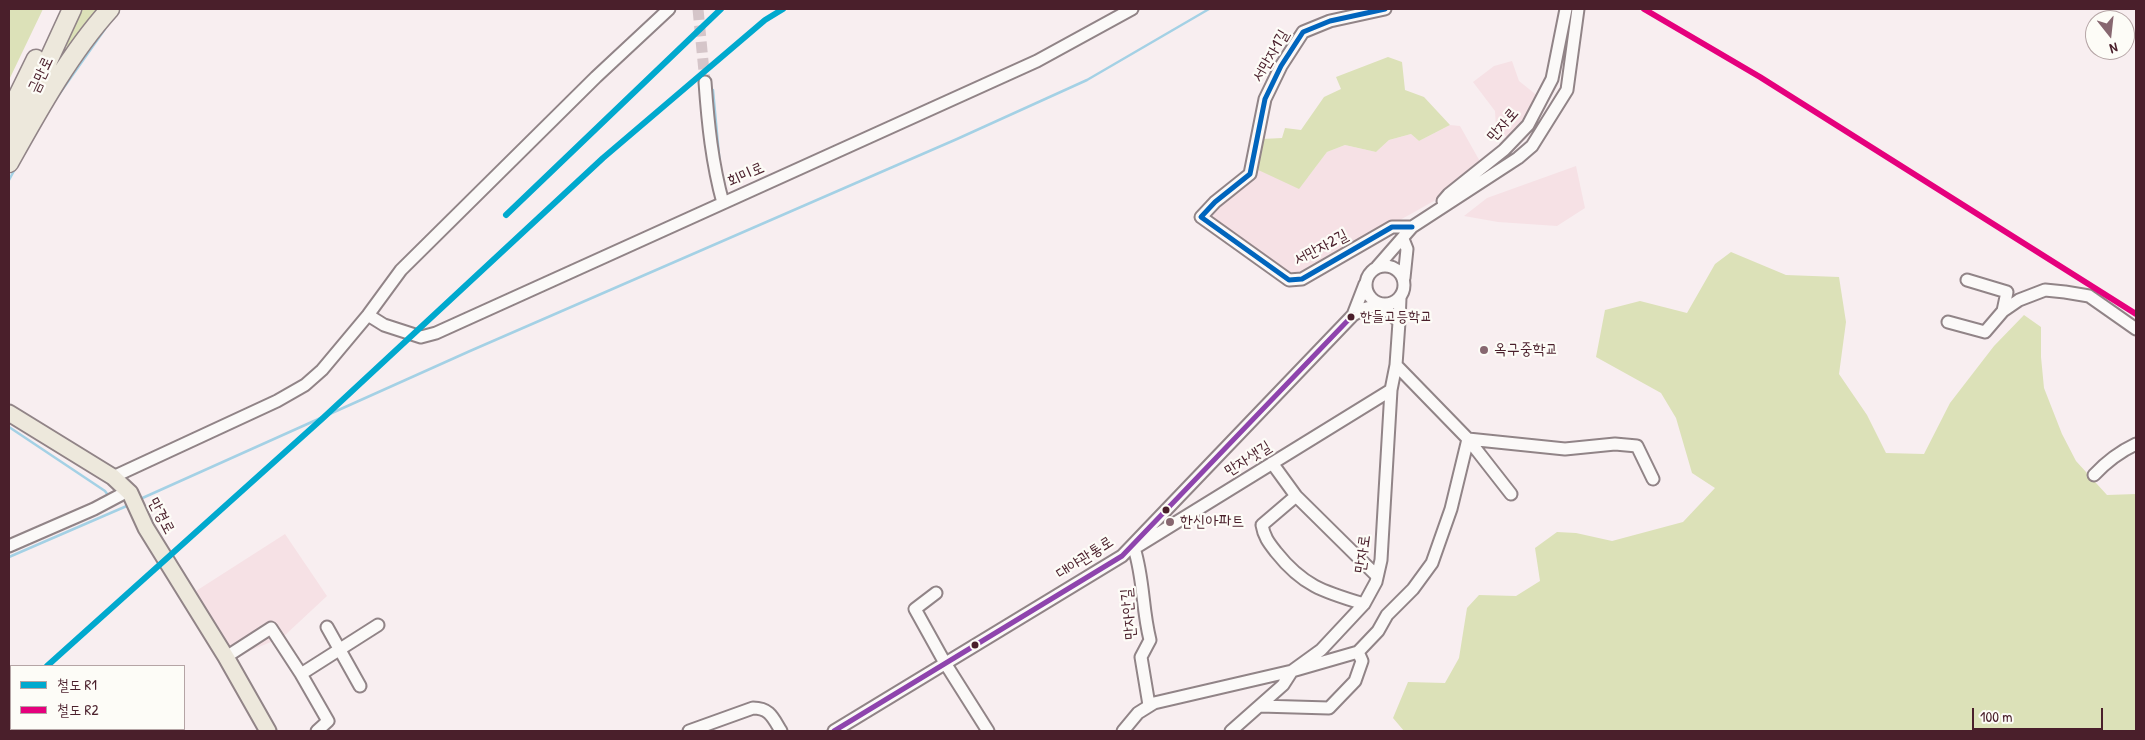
<!DOCTYPE html>
<html>
<head>
<meta charset="utf-8">
<style>
  body { margin:0 }
  #map { position:relative; width:2145px; height:740px; overflow:hidden; background:#f8eef0; font-family:"Patrick Hand","Poor Story",sans-serif }
  canvas { display:block }
  .frame { position:absolute; inset:0; border:10px solid #4a1f2b; pointer-events:none }
  .legend { position:absolute; left:10px; top:665px; width:175px; height:65px; box-sizing:border-box; background:#fdfcf7; border:1px solid #b5a4a5; margin:0; padding:6px 9px; list-style:none; font-size:15px; color:#4a1f2b }
  .legend li { display:flex; align-items:center; gap:10px; height:25px }
  .legend b { width:25px; border:1px solid #b5a4a5 }
  .north { position:absolute; left:2085px; top:10px; width:50px; height:50px; box-sizing:border-box; background:#fdfcf7; border:1px solid #b5a4a5; border-radius:50%; rotate:164deg; font-size:14px; font-weight:700; line-height:20px; text-align:center; color:#4a1f2b }
  .north::after { content:''; display:block; margin:auto; width:18px; height:22px; background:#876770; clip-path:polygon(50% 0,100% 100%,50% 72%,0 100%) }
  .scale { position:absolute; left:1972px; top:708px; width:131px; height:22px; box-sizing:border-box; border:2px solid #4a1f2b; border-top:0; padding-left:6px; font-size:15px; line-height:18px; white-space:nowrap; color:#4a1f2b; -webkit-text-stroke:4px #fdfcf7; paint-order:stroke }
</style>
</head>
<body>
<div id="map">
<canvas width="2145" height="740"></canvas>
<div class="frame"></div>
<ul class="legend">
<li><b style="height:6px;background:#00a9ce"></b>철도 R1</li>
<li><b style="height:6px;background:#e5007d"></b>철도 R2</li>
</ul>
<div class="north">N</div>
<div class="scale">100 m</div>
</div>
<script>
const c = document.querySelector('canvas').getContext('2d');
c.lineJoin = 'round';
function paint(path, color) { c.fillStyle = color; c.fill(path, 'evenodd'); }
function trace(path, color, width, dash) { c.strokeStyle = color; c.lineWidth = width; c.lineCap = dash ? 'butt' : 'round'; c.setLineDash(dash || []); c.stroke(path); }
function label(font, color, halo, rows, align = 'center') {
  c.font = font + ' "Patrick Hand","Poor Story",sans-serif'; c.lineWidth = 4.5; c.setLineDash([]); c.textBaseline = 'middle'; c.strokeStyle = halo; c.fillStyle = color; for (const [text, x, y, turn = 0] of rows) {
    c.save(); c.translate(x, y); c.rotate((+turn || 0) * Math.PI / 180); c.textAlign = isNaN(turn) ? turn : align; if (halo) c.strokeText(text, 0, 0); c.fillText(text, 0, 0); c.restore();
  }
}
paint(new Path2D(`
  M1512 61 1519 81 1539 97 1525 119 1509 139 1496 127 1495 111 1473 82 1494 66Z
  M1450 125 1460 126 1482 165 1434 201 1303 274 1291 277 1201 217 1254 168 1308 177 1327 152 1345 145 1376 152 1389 140 1411 134 1419 141Z
  M1576 166 1585 208 1557 226 1498 222 1464 216 1487 198Z
  M285 534 327 596 283 637 232 658 196 591Z`), '#f6e1e5');
paint(new Path2D(`
  M9 9H43L9 80Z
  M79 9H101L65 56 68 38Z
  M1388 57 1402 62 1405 90 1424 97 1450 125 1419 141 1411 134 1389 140 1376 152 1345 145 1327 152 1299 189 1254 168 1262 139 1282 138 1285 128 1301 130 1324 97 1341 89 1336 77Z
  M1731 252 1786 275 1839 277 1846 322 1839 374 1867 415 1886 453 1924 454 1950 403 1994 346 2024 315 2041 327V357L2044 388 2062 434 2076 461 2107 495 2136 494V731H1404L1393 718 1408 682 1445 683 1459 658 1467 608 1479 595 1516 596 1540 581 1535 548 1557 532 1576 533 1612 541 1683 522 1715 488 1692 473 1676 418 1661 393 1596 357 1605 310 1640 301 1687 313 1715 264Z`), '#dce1b8');
trace(new Path2D(`
  M713 90 720 166
  M55 100 105 29
  M9 180 16 167
  M9 427 105 491 110 498
  M138 500 470 351 957 139 1087 80 1209 9
  M9 557 129 505`), '#a4d1e5', 2.5);
trace(new Path2D(`
  M698 9 705 82`), '#d5c5c9', 11, [11, 5.5]);
const minor = new Path2D(`
  M1385 9 1330 21 1303 32 1281 66 1265 99 1250 174 1215 202 1201 217 1289 280 1302 279 1392 227H1412
  M705 82C708 124 712 163 723 203
  M1443 201 1449 194 1504 150 1528 125 1552 79 1566 9
  M1403 239 1407 249 1404 278
  M1366 285a19 19 0 1 1 38 0a19 19 0 1 1-38 0Z
  M1377 267 1412 227 1518 158 1532 146 1567 90 1578 9
  M1967 280 2007 292 2003 311 2019 300 2045 290 2065 292 2089 296 2136 329
  M1365 284 1353 315 1363 309 1381 304 1399 322 1400 298
  M368 315 384 325 421 337 436 333 1037 61 1132 9
  M1948 322 1985 332 2003 311
  M1396 365 1468 439 1511 494
  M1272 463 1296 496 1377 576
  M2094 475C2107 461 2119 452 2136 444
  M113 477 277 401 305 385 322 370 368 315 401 270 596 77 669 9
  M1296 496 1262 525C1264 537 1269 543 1276 552 1303 586 1324 592 1364 604
  M9 546 94 509 128 491
  M1138 546 1391 390
  M1134 548C1144 579 1142 609 1150 640L1141 657 1149 705
  M936 593 915 609 945 663 988 731
  M327 627 360 686
  M226 657 271 628 301 674 328 721 317 731
  M301 674 378 625
  M1260 706 1329 708 1355 681 1362 661 1358 652
  M689 731 753 708C770 708 773 718 781 731
  M834 731 1122 556 1353 315
  M1123 731 1138 713 1154 703 1292 671 1358 652 1378 631 1387 615 1413 589 1432 563 1451 509 1468 439 1565 449 1615 444 1637 446 1653 479
  M1231 731 1283 685 1292 671 1321 650 1364 604 1376 582 1381 560 1391 390 1396 365 1399 322`);
const major = new Path2D(`
  M9 413 113 477 130 493 146 528 226 657 268 731`);
const highway = new Path2D(`
  M9 114 36 59
  M10 138 31 98 72 9
  M9 163C38 111 70 53 110 9`);
trace(minor, '#918487', 15);
trace(major, '#918487', 19);
trace(highway, '#918487', 21);
trace(minor, '#fbf9f8', 11);
trace(major, '#ede8dc', 15);
trace(highway, '#ede8dc', 18);
trace(new Path2D(`
  M834 731 1122 556 1353 315`), '#8e44ad', 5);
trace(new Path2D(`
  M1385 9 1330 21 1303 32 1281 66 1265 99 1250 174 1215 202 1201 217 1289 280 1302 279 1392 227H1412`), '#0065bd', 5);
trace(new Path2D(`
  M506 215 721 9
  M47 666 323 418 603 158 765 20 783 9`), '#00a9ce', 6);
trace(new Path2D(`
  M1644 9 1760 77 2136 314`), '#e5007d', 6);
for (const [x, y, r, color] of [
  [1351,317,4.5,"#4a1f2b"],
  [1484,350,5,"#876770"],
  [1166,510,4.5,"#4a1f2b"],
  [1170,522,5,"#876770"],
  [975,645,4.5,"#4a1f2b"]
]) { const dot = new Path2D(); dot.arc(x, y, r, 0, 2 * Math.PI); c.fillStyle = color; c.fill(dot); trace(dot, '#fdfcf7', 2); }
label('15px', '#4a1f2b', '#fdfcf7', [
  ["한들고등학교",1360,317]
], 'left');
label('16px', '#4a1f2b', '#fdfcf7', [
  ["서만자1길",1271,56,-60],
  ["금만로",41,75,-65],
  ["만자로",1503,125,-49],
  ["회미로",746,175,-24],
  ["서만자2길",1321,248,-28],
  ["만자샛길",1248,459,-32],
  ["만경로",161,516,62],
  ["만자로",1363,554,-82],
  ["대야관통로",1085,558,-33],
  ["만자안길",1129,614,-95]
]);
label('16px', '#4a1f2b', '#fdfcf7', [
  ["옥구중학교",1494,350],
  ["한신아파트",1180,522]
], 'left');
</script>
</body>
</html>
